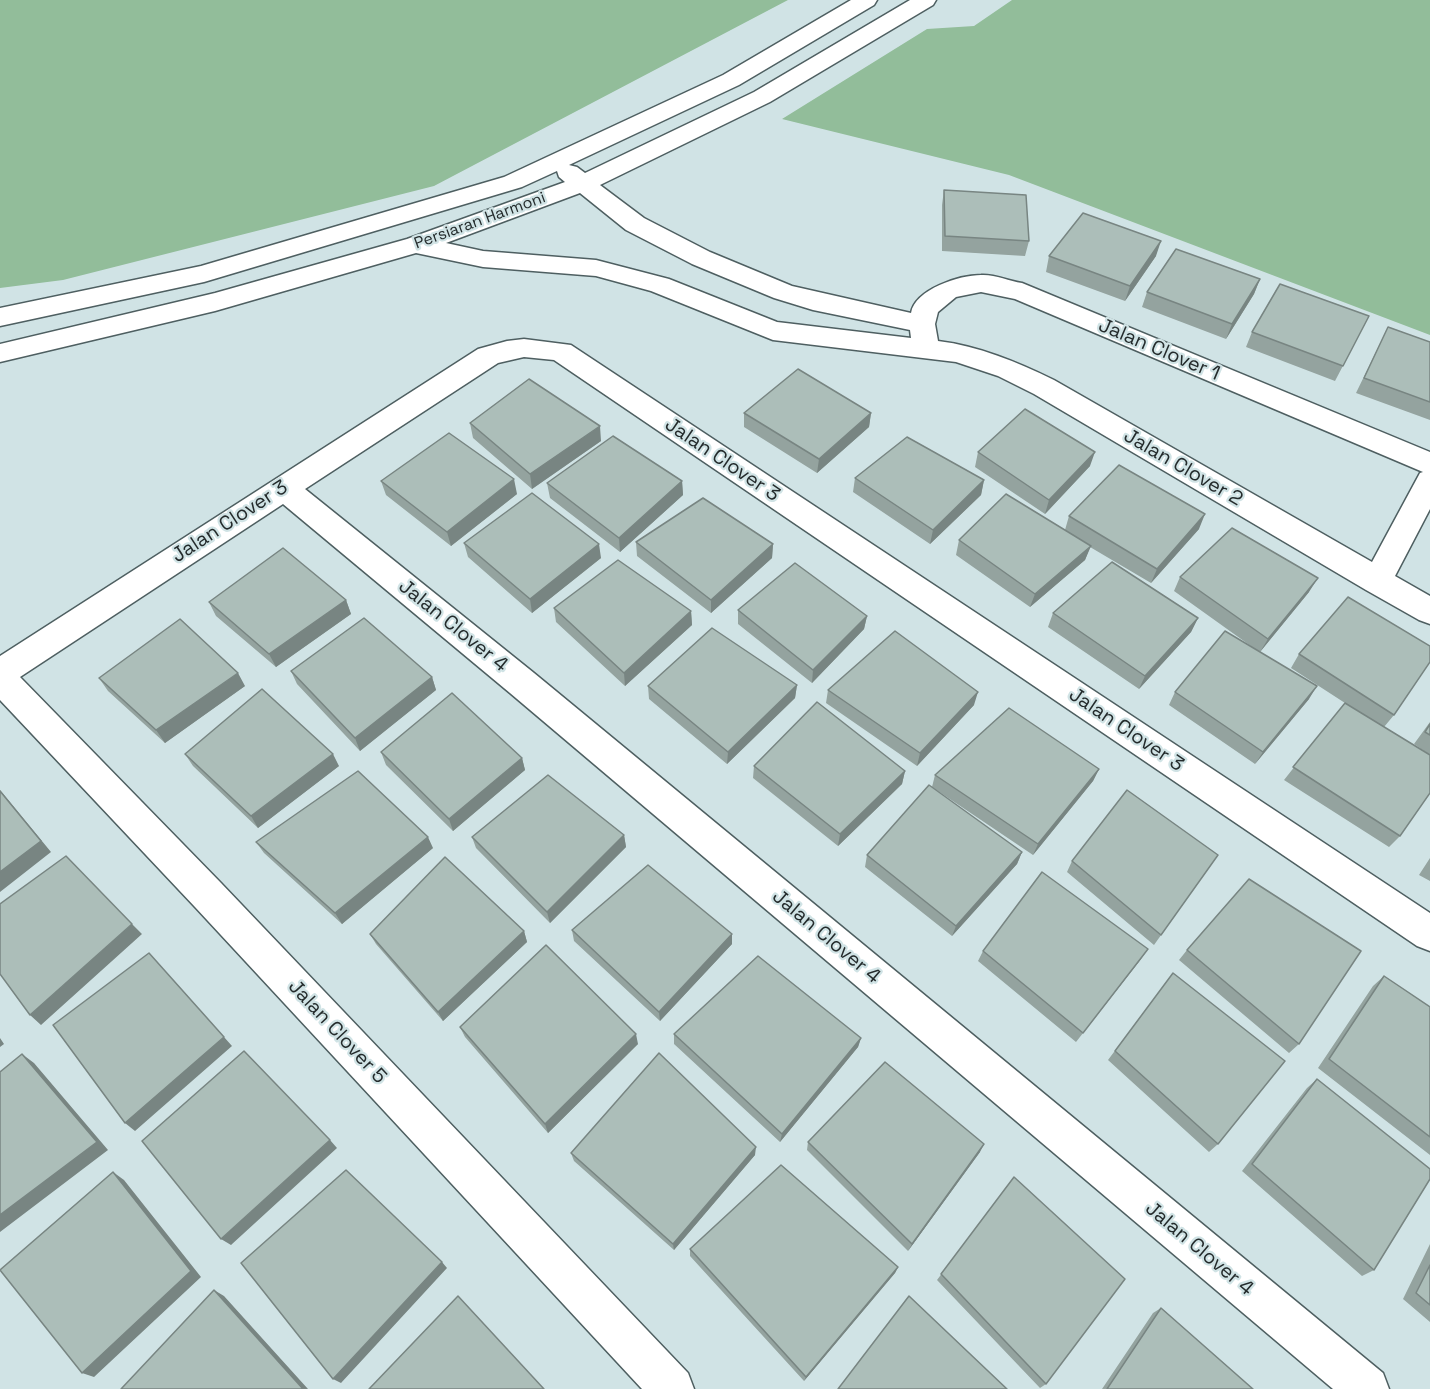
<!DOCTYPE html>
<html>
<head>
<meta charset="utf-8">
<style>
  body { margin:0 }
  canvas { display:block; background:#d0e3e5 }
</style>
</head>
<body>
<canvas width="1430" height="1389"></canvas>
<script>
const c = document.querySelector('canvas').getContext('2d');
c.lineJoin = 'round';
function paint(path, color) { c.fillStyle = color; c.fill(path, 'evenodd'); }
function trace(path, color, width, dash) { c.strokeStyle = color; c.lineWidth = width; c.lineCap = dash ? 'butt' : 'round'; c.setLineDash(dash || []); c.stroke(path); }
function label(font, color, halo, rows, align = 'center') {
  c.font = font + ' "Space Grotesk",sans-serif'; c.lineWidth = 4.5; c.setLineDash([]); c.textBaseline = 'middle'; c.strokeStyle = halo; c.fillStyle = color; for (const [text, x, y, turn = 0] of rows) {
    c.save(); c.translate(x, y); c.rotate((+turn || 0) * Math.PI / 180); c.textAlign = isNaN(turn) ? turn : align; if (halo) c.strokeText(text, 0, 0); c.fillText(text, 0, 0); c.restore();
  }
}
paint(new Path2D(`
  M0 0H788L434 186 63 280 0 288Z
  M1012 0H1430V335L1009 175 782 119 927 29 974 26Z`), '#92bd9a');
const minor = new Path2D(`
  M851 0H877L874 5 739 85 569 165 577 167 585 173 754 92 910 0H936L933 5 770 102 600 185 644 218 710 252 792 286 911 313C915 289 960 275 981 275 994 274 1009 281 1022 283L1430 452V509L1395 576 1430 596V624L1419 620 1366 590 1034 394 998 376 956 362 773 340 651 291 596 276 483 267 416 253 215 311 0 362V344L215 293 407 239 565 182 559 177 557 171 522 187 204 282 0 326V308L201 266 504 177 723 75ZM580 193 626 230 692 264 774 298 813 310 910 330 911 338 777 322 669 279 596 260 483 251 446 243ZM981 292 1015 299 1423 472 1420 473 1372 562 1054 380C1017 362 979 346 938 341L935 324 938 312 956 297Z
  M524 339 571 345 1430 913V951L1417 946 554 360 524 357 498 363 305 489 534 673 1383 1373 1389 1389H1333L510 693 283 504 20 677 221 883 688 1373 694 1389H642L195 907 0 700V656L478 349 507 341Z`);
trace(minor, '#4e5f61', 3);
paint(minor, '#fff');
paint(new Path2D(`
  M944 190 1029 241 1025 256 942 251V205Z
  M1049 256H1156L1125 301 1046 272Z
  M1260 279 1254 294 1226 339 1142 307 1147 292Z
  M1369 316 1335 381 1246 347 1252 332Z
  M1388 327 1430 342V420L1356 393Z
  M744 413H871L869 427 817 473 744 427Z
  M470 423 601 441 532 489 473 438Z
  M978 452 1090 466 1045 514 975 467Z
  M855 478 984 480 981 495 930 544 853 492Z
  M381 481 517 494 451 546 386 495Z
  M682 481 683 495 620 552 550 498 547 483Z
  M1069 516 1199 529 1151 583 1090 547 1085 560 1030 607 956 555 959 540 1065 530Z
  M636 542 773 544 772 558 711 613 637 556Z
  M464 543 601 558 532 613 468 557Z
  M1180 577 1309 592 1260 652 1309 699 1255 764 1169 705 1175 692 1255 649 1174 591Z
  M346 600 351 614 276 667 216 616 209 602Z
  M554 608 691 611 692 625 625 686 556 622Z
  M738 610 867 616 864 629 812 683 738 624Z
  M1053 613 1198 618 1191 632 1139 689 1048 627Z
  M1299 654 1394 715 1384 727 1400 836 1389 847 1284 780 1345 703 1291 668Z
  M291 671 432 677 436 690 360 751 297 684Z
  M99 678 245 686 165 743 108 691Z
  M797 685 795 698 727 764 649 699 648 686Z
  M828 690 974 705 917 766 826 703Z
  M1430 722V755L1414 744Z
  M381 752 522 758 525 770 453 831 386 765Z
  M185 754 339 766 258 828 193 766Z
  M754 766 905 771 902 784 838 846 753 778Z
  M1099 769 1093 781 1033 855 932 787 935 775Z
  M624 835 626 847 550 923 476 848 472 837Z
  M256 842 433 848 342 924 264 853Z
  M1022 852 1017 864 952 936 865 867 867 855Z
  M1218 855 1154 945 1067 872 1072 861Z
  M1430 858V881L1419 875Z
  M572 930 732 934V944L660 1021 574 941Z
  M524 931 527 942 443 1021 376 944 370 934Z
  M1187 950 1299 1044 1289 1053 1179 960Z
  M983 951 1141 959 1076 1042 978 961Z
  M1173 973 1218 1144 1209 1152 1108 1060Z
  M1384 976 1430 1007V1155L1318 1068 1373 986Z
  M460 1027 638 1044 548 1133 465 1037Z
  M674 1034 861 1038 858 1047 780 1142 674 1044Z
  M1317 1079 1374 1270 1362 1276 1242 1171 1307 1088Z
  M808 1142 980 1152 908 1251 807 1150Z
  M571 1153 755 1155 674 1250 574 1161Z
  M1014 1177 1046 1384 1040 1388 937 1280Z
  M1430 1244V1322L1403 1299Z
  M690 1249 898 1267 895 1273 804 1381 690 1256Z
  M1161 1308 1253 1389H1102L1153 1313Z`), '#94a39f');
paint(new Path2D(`
  M1161 241 1156 256 1125 301 1130 286Z
  M1260 279 1254 294 1226 339 1232 324Z
  M871 413 869 427 817 473 819 459Z
  M600 426 601 441 532 489 530 474Z
  M1095 452 1090 466 1045 514 1049 500Z
  M514 479 517 494 451 546 447 532Z
  M984 480 981 495 930 544 933 530Z
  M682 481 683 495 620 552 619 538Z
  M1205 514 1199 529 1151 583 1157 569Z
  M599 544 601 558 532 613 530 599Z
  M773 544 772 558 711 613V600Z
  M1091 546 1085 560 1030 607 1035 594Z
  M1318 578 1309 592 1260 652 1268 639Z
  M346 600 351 614 276 667 269 654Z
  M691 611 692 625 625 686 624 673Z
  M867 616 864 629 812 683 813 670Z
  M1198 618 1191 632 1139 689 1145 676Z
  M238 673 245 686 165 743 156 730Z
  M432 677 436 690 360 751 355 738Z
  M797 685 795 698 727 764 728 752Z
  M1317 686 1309 699 1255 764 1263 752Z
  M978 692 974 705 917 766 920 753Z
  M333 754 339 766 258 828 251 816Z
  M522 758 525 770 453 831 449 819Z
  M1099 769 1093 781 1033 855 1038 844Z
  M905 771 902 784 838 846 840 834Z
  M0 790 51 852 0 892Z
  M624 835 626 847 550 923 547 912Z
  M428 837 433 848 342 924 335 913Z
  M1022 852 1017 864 952 936 956 926Z
  M132 924 142 934 41 1025 30 1015Z
  M524 931 527 942 443 1021 438 1012Z
  M732 934V944L660 1021 659 1012Z
  M1148 949 1141 959 1076 1042 1083 1033Z
  M149 953 232 1046 135 1131 125 1123Z
  M636 1034 638 1044 548 1133 545 1124Z
  M0 1038 4 1044 0 1047Z
  M861 1038 858 1047 780 1142 782 1134Z
  M22 1054 34 1063 108 1150 0 1232V1215Z
  M330 1140 337 1148 231 1245 221 1239Z
  M984 1144 980 1152 908 1251 912 1244Z
  M756 1147 755 1155 674 1250 673 1244Z
  M113 1172 124 1180 201 1277 94 1377 82 1373Z
  M442 1262 447 1268 341 1383 333 1379Z
  M898 1267 895 1273 804 1381 806 1377Z
  M214 1290 224 1296 308 1389H303Z`), '#788582');
const building = new Path2D(`
  M944 190 1026 195 1029 241 945 236Z
  M1083 213 1161 241 1130 286 1049 256Z
  M1176 249 1260 279 1232 324 1147 292Z
  M1280 284 1369 316 1343 366 1252 332Z
  M1388 327 1430 342V402L1364 378Z
  M798 369 871 413 819 459 744 413Z
  M529 379 600 426 530 474 470 423Z
  M1025 409 1095 452 1049 500 978 452Z
  M449 433 514 479 447 532 381 481Z
  M613 436 682 481 619 538 547 483Z
  M907 437 984 480 933 530 855 478Z
  M1119 465 1205 514 1157 569 1069 516Z
  M532 493 599 544 530 599 464 543Z
  M1006 494 1091 546 1035 594 959 540Z
  M703 498 773 544 711 600 636 542Z
  M1232 528 1318 578 1268 639 1180 577Z
  M283 548 346 600 269 654 209 602Z
  M618 560 691 611 624 673 554 608Z
  M1112 562 1198 618 1145 676 1053 613Z
  M795 563 867 616 813 670 738 610Z
  M1348 597 1430 646V662L1394 715 1299 654Z
  M364 618 432 677 355 738 291 671Z
  M180 619 238 673 156 730 99 678Z
  M712 628 797 685 728 752 648 686Z
  M895 631 978 692 920 753 828 690Z
  M1225 631 1317 686 1263 752 1175 692Z
  M262 689 333 754 251 816 185 754Z
  M452 693 522 758 449 819 381 752Z
  M817 702 905 771 840 834 754 766Z
  M1345 703 1430 755V793L1400 836 1293 767Z
  M1009 708 1099 769 1038 844 935 775Z
  M1430 724V735L1425 732Z
  M358 771 428 837 335 913 256 842Z
  M548 775 624 835 547 912 472 837Z
  M929 785 1022 852 956 926 867 855Z
  M1127 790 1218 855 1161 935 1072 861Z
  M0 791 41 841 0 872Z
  M66 856 132 924 30 1015 0 974V904Z
  M445 857 524 931 438 1012 370 934Z
  M648 865 732 934 659 1012 572 930Z
  M1042 872 1148 949 1083 1033 983 951Z
  M1249 879 1361 951 1299 1044 1187 950Z
  M546 945 636 1034 545 1124 460 1027Z
  M149 953 224 1037 125 1123 53 1025Z
  M758 956 861 1038 782 1134 674 1034Z
  M1173 973 1285 1061 1218 1144 1115 1051Z
  M1384 976 1430 1007V1137L1329 1059Z
  M244 1051 330 1140 221 1239 142 1141Z
  M659 1053 756 1147 673 1244 571 1153Z
  M22 1054 97 1142 0 1215V1072Z
  M885 1062 984 1144 912 1244 808 1142Z
  M1317 1079 1430 1169V1179L1374 1270 1252 1164Z
  M781 1165 898 1267 806 1377 690 1249Z
  M346 1170 442 1262 333 1379 241 1263Z
  M113 1172 191 1271 82 1373 0 1270Z
  M1014 1177 1125 1279 1046 1384 941 1274Z
  M1430 1265V1305L1416 1293Z
  M214 1290 303 1389H121Z
  M458 1296 544 1389H369Z
  M909 1296 1007 1389H838Z
  M1161 1308 1253 1389H1107Z`);
paint(building, '#acbeb9');
trace(building, '#788582', 1.5);
label('16px', '#242b2c', '#d0e3e5', [
  ["Persiaran Harmoni",480,221,-20]
]);
label('20px', '#242b2c', '#d0e3e5', [
  ["Jalan Clover 1",1159,350,23],
  ["Jalan Clover 3",722,460,34],
  ["Jalan Clover 2",1183,468,30],
  ["Jalan Clover 3",230,522,-33],
  ["Jalan Clover 4",453,626,39],
  ["Jalan Clover 3",1126,730,34],
  ["Jalan Clover 4",826,937,40],
  ["Jalan Clover 5",337,1032,47],
  ["Jalan Clover 4",1199,1249,40]
]);
</script>
</body>
</html>
